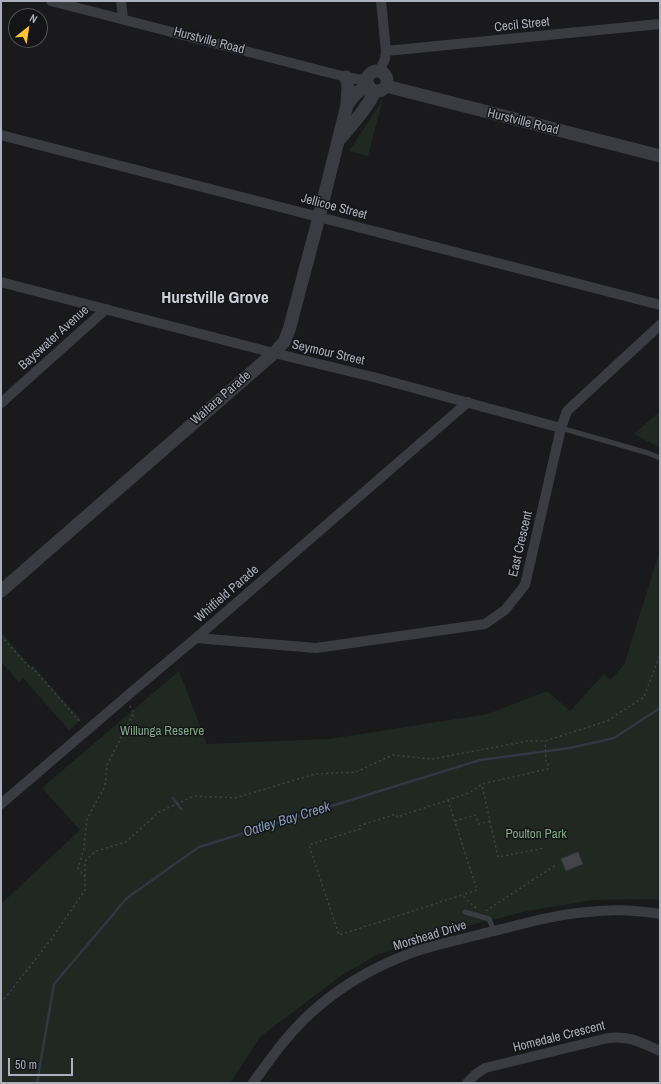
<!DOCTYPE html>
<html>
<head>
<meta charset="utf-8">
<style>
  body { margin:0 }
  #map { position:relative; width:661px; height:1084px; overflow:hidden; background:#1a1a1d; font-family:"Archivo Narrow",sans-serif }
  canvas { display:block }
  .frame { position:absolute; inset:0; border:2px solid #acb0bd; pointer-events:none }
  .north { position:absolute; left:8px; top:8px; width:40px; height:40px; box-sizing:border-box; background:#151518; border:1px solid #51535a; border-radius:50%; rotate:30deg; font-size:11px; font-weight:700; line-height:16px; text-align:center; color:#acb0bd }
  .north::after { content:''; display:block; margin:auto; width:14px; height:18px; background:#fec431; clip-path:polygon(50% 0,100% 100%,50% 72%,0 100%) }
  .scale { position:absolute; left:8px; top:1058px; width:65px; height:18px; box-sizing:border-box; border:2px solid #acb0bd; border-top:0; padding-left:5px; font-size:12px; line-height:14px; white-space:nowrap; color:#acb0bd; -webkit-text-stroke:3px #151518; paint-order:stroke }
</style>
</head>
<body>
<div id="map">
<canvas width="661" height="1084"></canvas>
<div class="frame"></div>
<div class="north">N</div>
<div class="scale">50 m</div>
</div>
<script>
const c = document.querySelector('canvas').getContext('2d');
c.lineJoin = 'round';
function paint(path, color) { c.fillStyle = color; c.fill(path, 'evenodd'); }
function trace(path, color, width, dash) { c.strokeStyle = color; c.lineWidth = width; c.lineCap = dash ? 'butt' : 'round'; c.setLineDash(dash || []); c.stroke(path); }
function label(font, color, halo, rows, align = 'center') {
  c.font = font + ' "Archivo Narrow",sans-serif'; c.lineWidth = 3; c.setLineDash([]); c.textBaseline = 'middle'; c.strokeStyle = halo; c.fillStyle = color; for (const [text, x, y, turn = 0] of rows) {
    c.save(); c.translate(x, y); c.rotate((+turn || 0) * Math.PI / 180); c.textAlign = isNaN(turn) ? turn : align; if (halo) c.strokeText(text, 0, 0); c.fillText(text, 0, 0); c.restore();
  }
}
paint(new Path2D(`
  M383 99 368 156 349 151Z
  M660 411V448L634 434Z
  M660 550V900L654 899 592 900 528 911 434 934 375 956 342 975 260 1037 230 1083H1V904L80 830 42 788 179 671 207 744 329 739 488 714 547 691 570 711 604 674 610 680 624 665Z
  M1 632 31 667 33 666 81 720 69 730 23 678 19 682 1 662Z`), '#1f2821');
trace(new Path2D(`
  M173 798 181 809
  M37 1083 54 984 127 898 199 847 480 760 570 748 614 738 660 708`), '#2f3942', 2.5);
const building = new Path2D(`
  M578 852 583 864 566 871 561 859Z`);
paint(building, '#44454a');
trace(building, '#343439', 1);
trace(new Path2D(`
  M1 636 31 669 33 668 81 723
  M448 800 477 890 462 895
  M455 821 475 815 479 824 490 821 482 785
  M490 821 498 857 545 848
  M85 877 78 868 84 848 87 819 105 786 107 765 134 713 130 706
  M476 908 462 895 339 935 309 845 360 829 359 826 396 814 397 817 469 793 482 784 548 769V764L546 763 545 741
  M486 911 490 908 556 865
  M1 1003 50 941 85 890V861L96 851 126 842 159 812 194 796 235 798 315 774 356 772 393 755 432 759 528 741H545L607 721 644 697 660 655`), '#414349', 1.5, [2, 3]);
trace(new Path2D(`
  M561 428 648 453 660 458
  M465 912 489 919 494 931`), '#3b3c42', 5);
trace(new Path2D(`
  M51 1 346 77 368 81
  M121 1 123 19
  M386 51 660 24
  M379 72 385 59 386 51 381 1
  M1 135 660 305
  M1 282 274 353 377 378 561 428
  M1 403 106 309
  M196 638 316 648 485 624 505 610 525 585 561 428 567 411 660 325
  M1 804 134 690 196 638 468 402
  M253 1083C273 1055 293 1027 320 1005 345 984 375 967 406 955 419 949 435 946 449 942 467 938 484 933 502 929 530 922 559 914 588 912 612 909 636 910 660 914
  M467 1083 476 1074 485 1068 608 1038C629 1035 642 1043 660 1051`), '#3b3c42', 10);
trace(new Path2D(`
  M367 81a10 10 0 1 1 20 0a10 10 0 1 1-20 0Z
  M346 77 348 86 347 105
  M386 86 660 156
  M341 138C353 123 367 109 375 91
  M1 591 274 353 284 342 289 330 319 217 347 105C354 95 357 91 369 86`), '#3b3c42', 13);
label('13px', '#acb0bd', '#151518', [
  ["Cecil Street",522,25,-6],
  ["Hurstville Road",209,41,15],
  ["Hurstville Road",523,122,14],
  ["Jellicoe Street",334,207,15],
  ["Bayswater Avenue",54,338,-42],
  ["Seymour Street",328,353,13],
  ["Waitara Parade",221,398,-41],
  ["East Crescent",521,544,-77],
  ["Whitfield Parade",227,594,-41],
  ["Morshead Drive",430,936,-17],
  ["Homedale Crescent",559,1037,-14]
]);
label('13px', '#82a986', '#151518', [
  ["Willunga Reserve",162,732],
  ["Poulton Park",536,835]
]);
label('italic 14px', '#819cba', '#151518', [
  ["Oatley Bay Creek",287,820,-17]
]);
label('bold 17px', '#cdd0d9', '#151518', [
  ["Hurstville Grove",215,298]
]);
</script>
</body>
</html>
